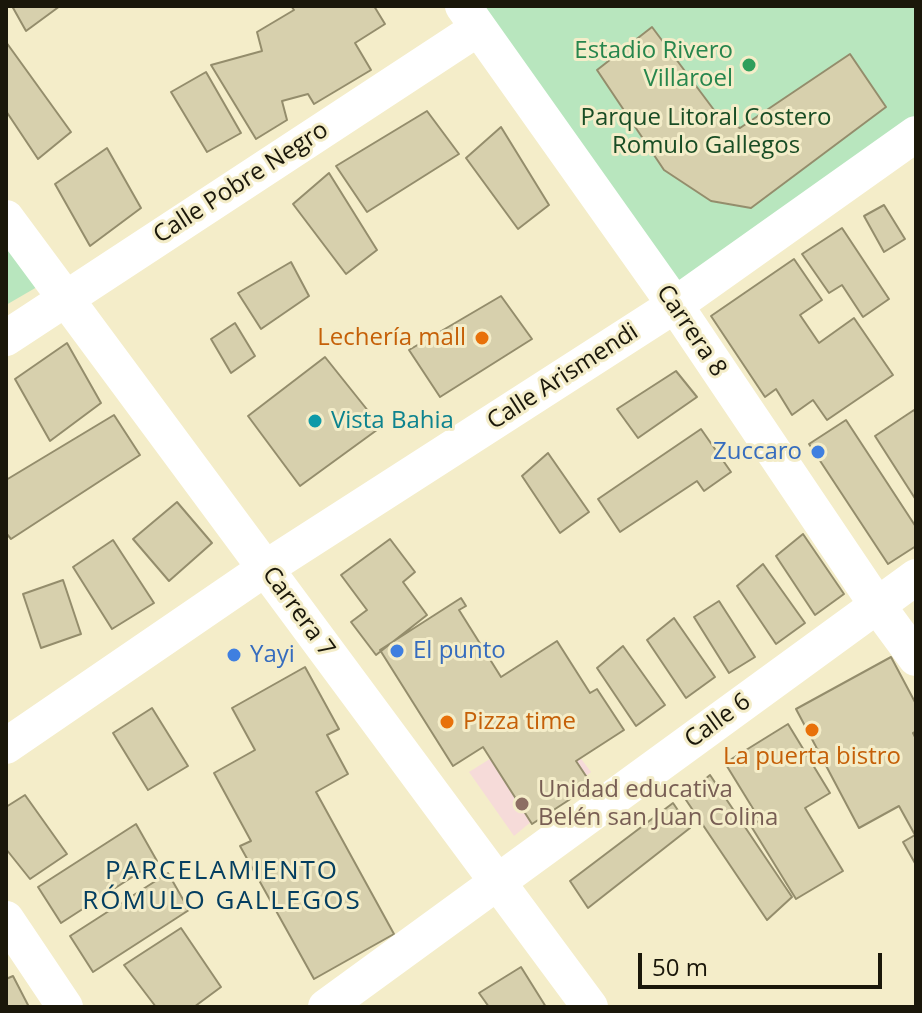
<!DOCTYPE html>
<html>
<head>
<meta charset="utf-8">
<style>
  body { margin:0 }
  #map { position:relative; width:922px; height:1013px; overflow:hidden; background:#f4edc9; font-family:"Open Sans",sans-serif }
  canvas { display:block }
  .frame { position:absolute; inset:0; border:8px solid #1a170a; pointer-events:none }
  .scale { position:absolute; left:638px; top:953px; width:244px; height:36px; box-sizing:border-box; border:4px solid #1a170a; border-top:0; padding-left:10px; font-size:24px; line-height:28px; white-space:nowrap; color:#1a170a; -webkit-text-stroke:6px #f4edc9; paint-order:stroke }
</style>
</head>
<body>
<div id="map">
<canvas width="922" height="1013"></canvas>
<div class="frame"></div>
<div class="scale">50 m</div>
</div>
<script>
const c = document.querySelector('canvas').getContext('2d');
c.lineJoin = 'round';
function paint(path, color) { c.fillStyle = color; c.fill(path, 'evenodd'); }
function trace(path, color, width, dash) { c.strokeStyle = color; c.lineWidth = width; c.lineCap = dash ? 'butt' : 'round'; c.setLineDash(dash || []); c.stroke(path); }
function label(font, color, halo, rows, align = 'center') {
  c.font = font + ' "Open Sans",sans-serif'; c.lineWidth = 6; c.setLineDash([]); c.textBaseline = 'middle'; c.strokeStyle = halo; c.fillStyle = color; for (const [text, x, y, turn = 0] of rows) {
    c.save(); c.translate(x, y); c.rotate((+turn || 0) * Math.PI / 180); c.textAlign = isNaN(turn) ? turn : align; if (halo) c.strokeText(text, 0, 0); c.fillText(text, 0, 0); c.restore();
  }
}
paint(new Path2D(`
  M552 720 591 772 514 836 469 772Z`), '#f6dbd9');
paint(new Path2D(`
  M463 6H916V139L675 305Z
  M6 242 37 287 6 305Z`), '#b8e6be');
const building = new Path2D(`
  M12 6H60L26 31Z
  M291 6H374L385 24 355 43 371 70 314 104 308 94 282 101 287 120 256 139 211 65 262 51 257 32 294 10Z
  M652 27 720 118 740 128 850 54 886 107 751 208 711 201 664 170 597 70Z
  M6 42 71 132 38 159 6 111Z
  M206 72 241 133 207 152 171 92Z
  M427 111 459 154 367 212 336 166Z
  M501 127 549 205 518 229 466 158Z
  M107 148 141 208 90 246 55 184Z
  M329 173 377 250 346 274 293 204Z
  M884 205 905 239 884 252 864 216Z
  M842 228 889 299 863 317 842 285 829 293 802 254Z
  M794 259 822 300 800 315 819 343 854 318 893 375 827 420 813 400 792 415 776 389 765 397 711 316Z
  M291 262 309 296 261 329 238 293Z
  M501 296 532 339 440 397 409 350Z
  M235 323 255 356 231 373 211 339Z
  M67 343 101 403 50 441 15 379Z
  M325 357 381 427 300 486 248 416Z
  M676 371 697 397 638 438 617 409Z
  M914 410 916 414V500L875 436Z
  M114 415 140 455 11 539 6 533V480Z
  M846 420 916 527V546L888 564 809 444Z
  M701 429 731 472 704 491 697 481 620 532 598 499Z
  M548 453 589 512 560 533 522 476Z
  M177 502 212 543 169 581 133 539Z
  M803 534 844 594 815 615 776 556Z
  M390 539 415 572 403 582 427 615 376 655 351 622 367 610 341 575Z
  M113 540 154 603 112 629 73 567Z
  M763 564 805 623 776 644 737 586Z
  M63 580 81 634 41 648 23 594Z
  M461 598 466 606 459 610 501 677 557 641 590 693 597 689 624 730 576 761 592 785 532 824 483 747 453 766 380 650Z
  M719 601 755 657 729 673 694 617Z
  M674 618 715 677 686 698 647 640Z
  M623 646 665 705 636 726 597 668Z
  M891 657 916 704V731L913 733 916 739V865L903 842 915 835 899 806 859 828 796 709Z
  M305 667 339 729 327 735 348 774 316 792 394 934 314 979 240 846 251 841 214 773 255 750 232 708Z
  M152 708 188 766 148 790 113 733Z
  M788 724 830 793 805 808 843 871 796 899 751 826 760 820 725 763Z
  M710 775 792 897 767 920 684 797Z
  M25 795 67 854 30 879 6 849V807Z
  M673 803 690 828 588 908 570 881Z
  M136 824 157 861 61 923 38 887Z
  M168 873 189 910 93 972 70 936Z
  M181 928 221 987 194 1007H156L124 965Z
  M521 967 546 1007H489L479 993Z
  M13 976 29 1007H6V979Z`);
paint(building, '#d7d0ad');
trace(building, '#948d6c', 2);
trace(new Path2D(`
  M463 6 675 305 877 605 916 658
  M6 218 590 1007
  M6 338 477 29
  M6 746 266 568 675 305 916 134
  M6 919 65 1007
  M326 1007 916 577`), '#fff', 36);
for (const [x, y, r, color] of [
  [749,65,8,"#2e9e5b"],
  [482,338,8,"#e8710a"],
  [315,421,8,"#0f9aa8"],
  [818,452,8,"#3f7fe0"],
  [397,651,8,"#3f7fe0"],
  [234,655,8,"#3f7fe0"],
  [447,722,8,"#e8710a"],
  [812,730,8,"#e8710a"],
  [522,804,8,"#8d6e63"]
]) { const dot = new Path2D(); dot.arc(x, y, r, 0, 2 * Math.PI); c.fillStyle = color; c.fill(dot); trace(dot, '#f4edc9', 3); }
label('24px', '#27864d', '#f4edc9', [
  ["Estadio Rivero",733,51],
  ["Villaroel",733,79]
], 'right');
label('24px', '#194d25', '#f4edc9', [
  ["Parque Litoral Costero",706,118],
  ["Romulo Gallegos",706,146]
]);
label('24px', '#1a170a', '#f4edc9', [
  ["Calle Pobre Negro",241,183,-33],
  ["Carrera 8",691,331,56],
  ["Calle Arismendi",563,377,-33],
  ["Carrera 7",298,612,54],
  ["Calle 6",718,721,-36]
]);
label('24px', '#c56008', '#f4edc9', [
  ["Lechería mall",466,338],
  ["Pizza time",463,722,"left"],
  ["La puerta bistro",812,757,"center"]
], 'right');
label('24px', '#0d838f', '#f4edc9', [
  ["Vista Bahia",331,421]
], 'left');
label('24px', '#366cbe', '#f4edc9', [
  ["Zuccaro",802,452,"right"],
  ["El punto",413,651],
  ["Yayi",250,655]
], 'left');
label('24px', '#785e54', '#f4edc9', [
  ["Unidad educativa",538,790],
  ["Belén san Juan Colina",538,818]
], 'left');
c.letterSpacing = '2px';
label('26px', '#043e60', '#f4edc9', [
  ["PARCELAMIENTO",222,872],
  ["RÓMULO GALLEGOS",222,902]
]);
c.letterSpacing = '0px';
</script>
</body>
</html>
